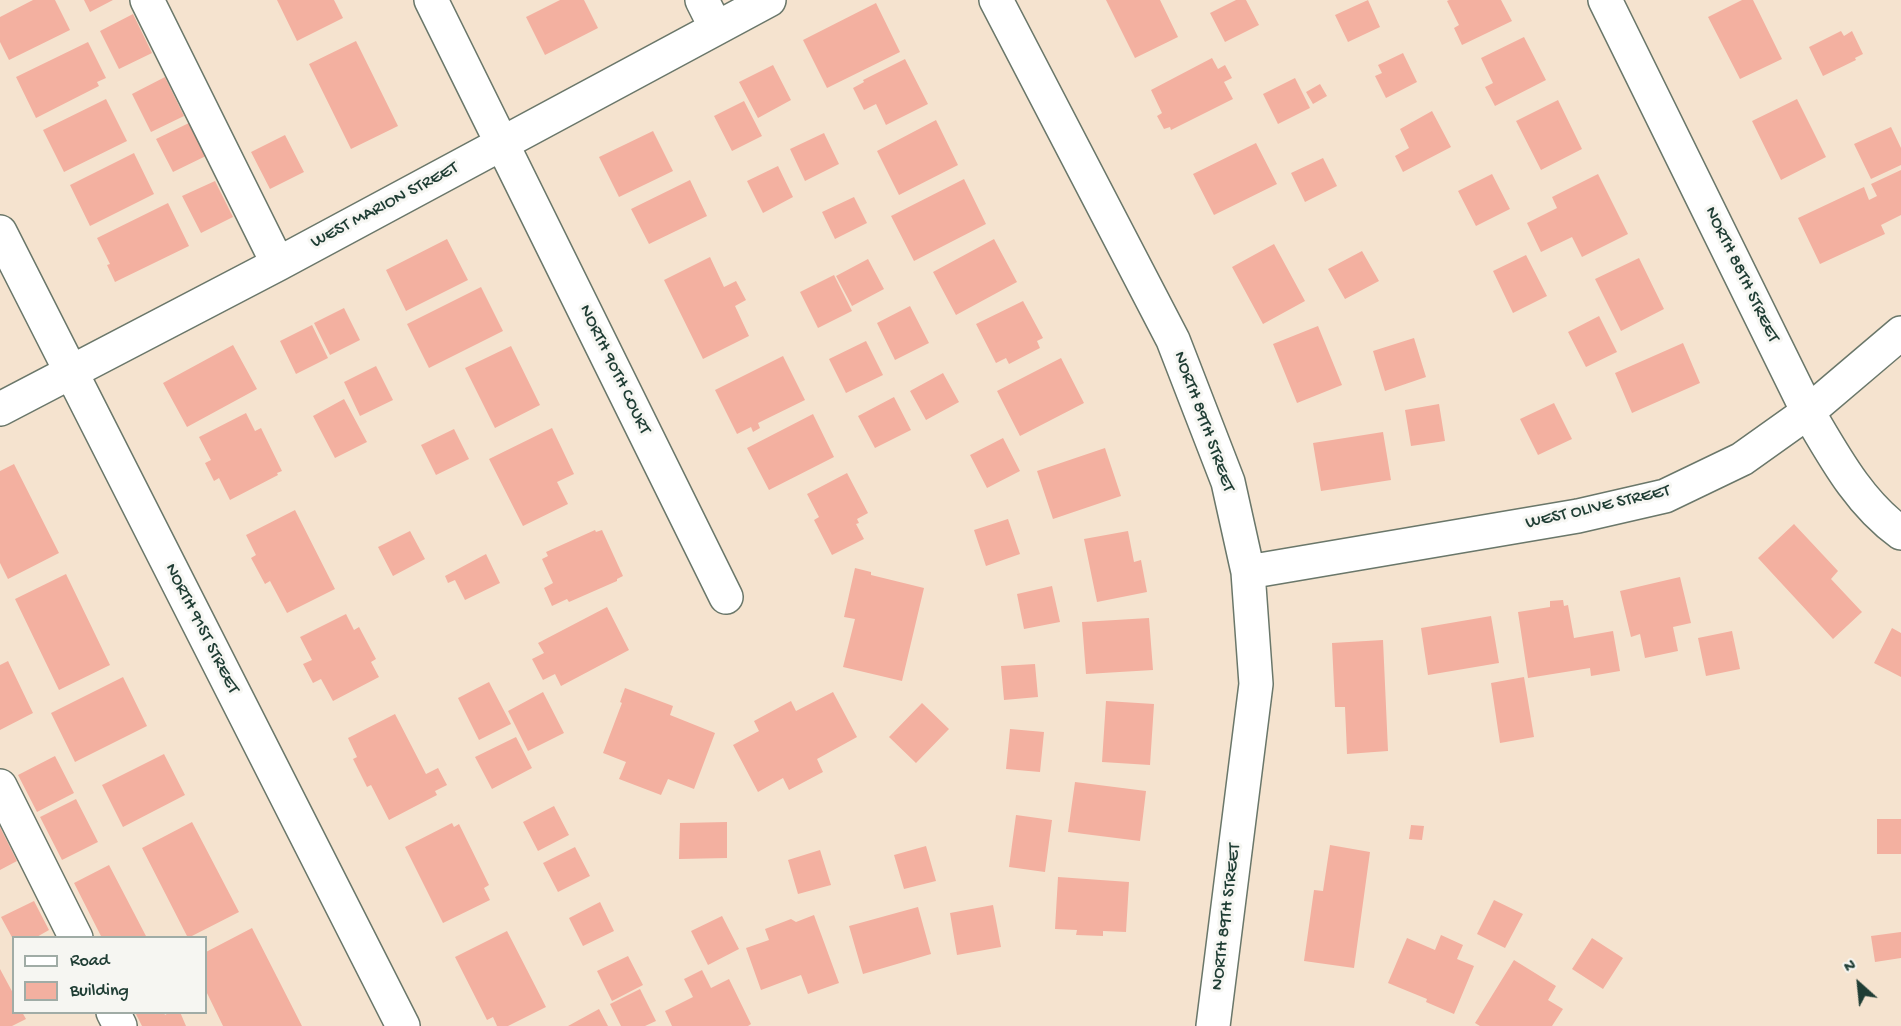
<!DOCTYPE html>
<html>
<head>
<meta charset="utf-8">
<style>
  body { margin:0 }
  #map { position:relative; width:1901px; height:1026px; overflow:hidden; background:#f5e3cf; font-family:"Gochi Hand",sans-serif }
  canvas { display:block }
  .legend { position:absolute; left:12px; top:936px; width:195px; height:78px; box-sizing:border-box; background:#f6f6f2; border:2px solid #a0aca6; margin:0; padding:8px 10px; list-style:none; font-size:18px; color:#1f3d34 }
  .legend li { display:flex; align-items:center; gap:12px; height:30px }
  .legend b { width:30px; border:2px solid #a0aca6 }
  .north { position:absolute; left:1829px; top:954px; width:60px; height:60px; -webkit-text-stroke:4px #f6f6f2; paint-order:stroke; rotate:333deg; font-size:16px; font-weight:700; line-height:24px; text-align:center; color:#1f3d34 }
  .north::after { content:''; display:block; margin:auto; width:21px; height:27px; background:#1f3d34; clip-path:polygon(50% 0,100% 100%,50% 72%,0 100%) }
</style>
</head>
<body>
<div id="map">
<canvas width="1901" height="1026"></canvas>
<ul class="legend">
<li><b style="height:8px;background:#fff"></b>Road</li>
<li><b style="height:16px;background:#f3b0a0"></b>Building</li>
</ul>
<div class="north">N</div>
</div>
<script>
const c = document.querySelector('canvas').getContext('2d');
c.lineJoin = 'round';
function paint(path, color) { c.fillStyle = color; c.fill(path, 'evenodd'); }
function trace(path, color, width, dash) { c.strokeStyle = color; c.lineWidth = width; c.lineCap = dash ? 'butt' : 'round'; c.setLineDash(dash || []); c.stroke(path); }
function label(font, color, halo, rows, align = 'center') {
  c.font = font + ' "Gochi Hand",sans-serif'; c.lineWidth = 6; c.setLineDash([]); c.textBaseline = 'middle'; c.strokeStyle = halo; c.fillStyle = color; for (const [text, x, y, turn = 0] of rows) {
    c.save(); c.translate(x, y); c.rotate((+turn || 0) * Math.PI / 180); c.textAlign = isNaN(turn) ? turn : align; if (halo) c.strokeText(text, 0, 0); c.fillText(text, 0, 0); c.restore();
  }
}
paint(new Path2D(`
  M33 0H55L70 30 9 60 0 42V17Z
  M84 0H113L90 12Z
  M277 0H334L343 18 297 41Z
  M560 0H584L598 28 545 55 526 17Z
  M1106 0H1160L1178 37 1135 58Z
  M1236 0H1246L1259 25 1225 42 1210 13Z
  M1368 0 1380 27 1348 42 1335 15Z
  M1449 0H1501L1512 21 1462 45 1454 28 1459 25 1447 1Z
  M1742 0H1753L1782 59 1740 79 1708 17Z
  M876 3 900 52 827 88 803 40Z
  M133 14 152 53 119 69 100 31Z
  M1841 31 1844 36 1852 31 1863 54 1855 58 1856 60 1823 76 1809 47Z
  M1524 37 1546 80 1495 106 1485 87 1493 83 1481 58Z
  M356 41 398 126 351 149 309 64Z
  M88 42 106 78 97 82 99 86 36 118 16 77Z
  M1403 53 1417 82 1386 98 1375 76 1382 73 1378 65Z
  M1212 58 1218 69 1225 65 1232 78 1224 82 1233 99 1171 130 1170 127 1164 129 1157 116 1162 113 1151 90Z
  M905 59 928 104 886 125 876 104 864 110 853 88 864 82 863 80Z
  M773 65 791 100 758 118 739 82Z
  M165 77 184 116 151 132 132 94Z
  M1295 78 1310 108 1278 124 1263 94Z
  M1320 84 1327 96 1313 104 1306 92Z
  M106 99 127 141 64 172 43 130Z
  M1797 99 1826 157 1781 180 1752 121Z
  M1558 100 1582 149 1541 170 1516 121Z
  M744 101 762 136 732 151 714 116Z
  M1432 111 1451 147 1403 172 1395 156 1409 148 1400 129Z
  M936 120 958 165 899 195 877 151Z
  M193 121 210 154 173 172 156 139Z
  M1891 127 1901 148V165L1871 179 1854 144Z
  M653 131 673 171 619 197 599 157Z
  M824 133 839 164 805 181 790 149Z
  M285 135 304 172 270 189 251 152Z
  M1256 143 1277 184 1214 215 1193 174Z
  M134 153 154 194 90 226 70 185Z
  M1323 158 1337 186 1305 202 1291 173Z
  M778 166 793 197 763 213 747 181Z
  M1901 170V215L1881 225 1885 234 1820 264 1798 218 1864 187 1869 200 1877 196 1871 184Z
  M1492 174 1510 209 1476 226 1458 191Z
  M1598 174 1628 234 1582 257 1572 237 1541 252 1527 223 1557 208 1552 197Z
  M964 179 986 224 914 261 891 216Z
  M690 180 707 216 649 244 631 209Z
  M215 181 233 217 201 233 182 196Z
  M854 197 867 223 835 239 822 212Z
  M168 203 189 246 115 282 107 265 110 264 97 238Z
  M447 239 468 280 406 311 386 270Z
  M994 239 1017 282 956 315 933 272Z
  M1274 244 1305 301 1263 324 1232 267Z
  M1362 251 1379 281 1345 299 1328 269Z
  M1526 255 1547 296 1513 313 1493 271Z
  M710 257 724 287 736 281 746 300 735 306 749 336 703 359 664 280Z
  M1639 258 1664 309 1621 331 1595 279Z
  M868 259 884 289 852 306 836 276Z
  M834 275 852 311 818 328 800 292Z
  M481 287 503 331 429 368 407 324Z
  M1023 301 1043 338 1037 341 1040 348 1009 364 1006 358 996 363 976 324Z
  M910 306 929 343 895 360 877 323Z
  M344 308 360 340 330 355 314 323Z
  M1599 316 1617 352 1586 367 1568 332Z
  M312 325 328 358 296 374 280 341Z
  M1318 326 1342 385 1297 403 1273 344Z
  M1414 338 1426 377 1385 391 1373 351Z
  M866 341 883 375 846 393 829 359Z
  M1683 343 1700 383 1632 413 1615 373Z
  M233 345 257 389 187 427 163 383Z
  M511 346 540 405 495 428 465 368Z
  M783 356 805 400 758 423 760 428 753 432 751 427 737 434 715 390Z
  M1061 358 1084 403 1020 436 997 391Z
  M376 366 393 400 360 416 344 382Z
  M943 373 959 402 926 420 910 391Z
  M894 397 911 430 875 448 858 416Z
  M344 399 367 442 335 458 313 416Z
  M1554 403 1572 439 1538 455 1520 419Z
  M1439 404 1445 441 1411 446 1405 410Z
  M246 413 255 431 261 428 282 471 277 473 278 475 230 500 219 478 214 481 205 463 211 460 199 437Z
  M813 414 834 457 769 490 747 448Z
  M552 428 574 474 557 482 568 504 523 526 489 459Z
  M454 429 469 459 436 475 421 445Z
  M1383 432 1391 480 1321 491 1313 443Z
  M1003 438 1020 471 987 488 970 455Z
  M1105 448 1121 496 1053 519 1037 471Z
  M14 464 59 553 8 579 0 563V471Z
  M847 473 868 513 857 519 859 523 856 524 864 539 832 555 814 520 819 517 807 494Z
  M295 510 335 589 287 613 270 581 265 584 251 558 256 555 246 535Z
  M1008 519 1020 554 986 566 974 530Z
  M1794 524 1838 571 1831 579 1862 612 1833 639 1758 558Z
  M595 530 596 532 602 530 623 576 617 579V581L569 602 567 599 552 606 544 588 553 583 542 559 548 556 546 552Z
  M410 531 425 559 393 576 378 547Z
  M1128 531 1134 562 1141 560 1147 592 1097 602 1084 539Z
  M486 554 500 583 465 600 455 580 448 583 445 576Z
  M855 568 871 572V575L924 588 902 681 843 667 855 619 844 617Z
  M66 574 110 665 59 690 15 599Z
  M1680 577 1691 623 1673 627 1678 651 1645 658 1640 634 1631 637 1620 591Z
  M1052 586 1060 622 1024 629 1017 594Z
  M1563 600 1564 606 1568 605 1574 638 1613 631 1620 671 1591 676 1590 668 1528 678 1518 612 1550 607V601Z
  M607 607 629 650 561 686 555 674 543 680 532 659 544 653 538 643Z
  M346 614 354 630 359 627 376 659 371 662 379 677 333 701 321 679 313 683 303 664 312 660 300 637Z
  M1491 616 1499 663 1428 675 1421 628Z
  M1149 618 1153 670 1086 674 1082 622Z
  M1892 628 1901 633V677L1874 663Z
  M1732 631 1740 669 1706 676 1698 638Z
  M1383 640 1388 751 1347 754 1345 707H1335L1332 643Z
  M8 661 33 713 0 730V665Z
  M1035 664 1038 697 1004 700 1001 666Z
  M123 677 147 726 75 762 51 713Z
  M1524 677 1534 737 1500 743 1491 683Z
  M489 682 511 724 479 740 458 698Z
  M625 688 673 706 670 715 715 733 694 789 668 779 661 795 619 779 626 762 603 753 622 703 620 702Z
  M543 692 564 733 528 751 508 711Z
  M833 692 857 737 817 759 823 772 789 790 783 778 758 792 733 745 759 731 754 721 791 701 796 711Z
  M1106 701 1154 704 1150 765 1102 762Z
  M922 703 949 729 916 763 889 737Z
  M395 714 426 774 438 768 447 785 435 791 437 795 389 820 371 785 367 787 353 759 357 757 348 738Z
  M1010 729 1044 732 1040 772 1006 769Z
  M516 737 532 768 492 789 475 757Z
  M164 754 185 795 123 827 102 785Z
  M55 756 74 793 37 812 18 775Z
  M1075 782 1146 791 1140 841 1068 832Z
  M76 799 98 842 62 860 40 817Z
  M554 806 569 835 538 851 523 822Z
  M1016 815 1052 820 1045 872 1009 867Z
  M1877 819H1901V854H1877Z
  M192 822 239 912 188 938 142 848Z
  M727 822V858L679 859 680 823Z
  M452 823 454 827 459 824 489 885 484 888 490 900 443 923 405 847Z
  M1411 825 1424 826 1422 840 1409 839Z
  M0 827 17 861 0 870Z
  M1330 845 1370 852 1354 968 1304 961 1314 890 1323 891Z
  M926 846 936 881 904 889 894 855Z
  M575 847 590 876 558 892 543 863Z
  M820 850 831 885 798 894 788 860Z
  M109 865 147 938H102L74 883Z
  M1058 877 1129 882 1126 932 1103 931V936L1076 935 1077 930 1055 929Z
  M1494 900 1523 914 1505 948 1477 934Z
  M34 901 49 930 35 938H14V941L1 917Z
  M600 902 614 931 583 946 569 918Z
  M993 905 1001 947 957 955 950 913Z
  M918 907 931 954 863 974 849 926Z
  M814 915 839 983 808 994 801 975 761 990 746 948 769 940 765 929 791 919 796 922Z
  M722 916 739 949 708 965 691 931Z
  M252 928 302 1026H223L206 991V952Z
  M507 931 546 1007 508 1026H497L493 1017 487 1020 455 957Z
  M1901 932V958L1875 962 1871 936Z
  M1441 935 1463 945 1457 959 1474 966 1454 1014 1426 1002 1427 999 1388 983 1407 938 1435 950Z
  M1592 938 1623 958 1603 989 1572 969Z
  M628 956 643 985 612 1001 597 971Z
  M1514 960 1556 986 1548 1000 1563 1009 1552 1026H1480L1475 1023Z
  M0 969 14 995V1012H22L26 1019 12 1026H0Z
  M702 970 711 988 729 979 751 1024 748 1026H672L665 1011 693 997 684 979Z
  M640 989 656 1021 645 1026H621L610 1004Z
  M599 1009 608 1026H568Z
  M135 1012H164L165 1015 170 1012H180L186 1026H142Z`), '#f3b0a0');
const minor = new Path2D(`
  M147 0 278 264
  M431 0 726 597
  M702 0 716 28
  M996 0 1173 340 1228 482 1248 572 1256 684 1213 1026
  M1605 0 1808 412C1834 456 1859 503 1901 533
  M0 232 403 1026
  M0 409 278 264 769 0
  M1248 572 1578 516 1665 496 1742 459 1808 412 1901 333
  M0 786 76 938
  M113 1012 120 1026`);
trace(minor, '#6a776a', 36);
trace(minor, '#fff', 33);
label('18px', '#1f3d34', '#f6f6f2', [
  ["WEST MARION STREET",385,206,-28],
  ["NORTH 88TH STREET",1741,275,64],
  ["NORTH 90TH COURT",614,370,64],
  ["NORTH 89TH STREET",1203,422,70],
  ["WEST OLIVE STREET",1598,508,-13],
  ["NORTH 91ST STREET",201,629,63],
  ["NORTH 89TH STREET",1227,917,-83]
]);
</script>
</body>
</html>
